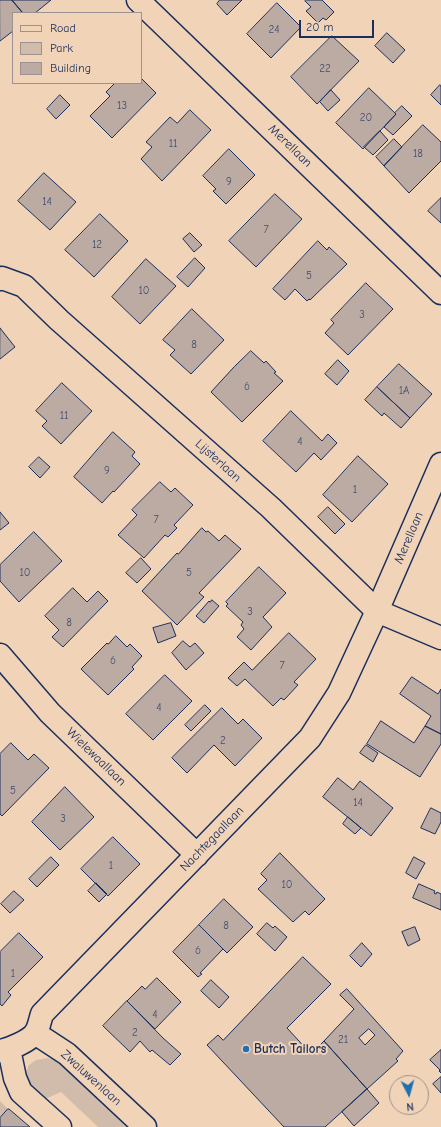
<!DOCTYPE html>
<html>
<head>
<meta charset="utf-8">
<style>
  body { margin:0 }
  #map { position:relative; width:441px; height:1127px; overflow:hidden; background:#f1d4b8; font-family:"Comic Neue",sans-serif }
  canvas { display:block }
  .legend { position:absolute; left:12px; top:12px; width:130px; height:72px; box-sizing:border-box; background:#f1d4b8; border:1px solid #9b9294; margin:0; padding:5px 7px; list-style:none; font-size:12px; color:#1b2f5e }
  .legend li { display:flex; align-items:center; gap:8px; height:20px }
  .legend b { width:20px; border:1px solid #9b9294 }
  .north { position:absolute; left:389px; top:1075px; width:40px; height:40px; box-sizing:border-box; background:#f1d4b8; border:1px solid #9b9294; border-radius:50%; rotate:174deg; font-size:11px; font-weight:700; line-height:16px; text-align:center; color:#1b2f5e }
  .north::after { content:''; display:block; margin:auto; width:14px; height:18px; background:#1f6fb2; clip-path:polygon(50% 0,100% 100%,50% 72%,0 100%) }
  .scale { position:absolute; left:299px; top:20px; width:75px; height:18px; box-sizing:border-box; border:2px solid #1b2f5e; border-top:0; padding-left:5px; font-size:12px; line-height:14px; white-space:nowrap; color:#1b2f5e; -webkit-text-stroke:3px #f1d4b8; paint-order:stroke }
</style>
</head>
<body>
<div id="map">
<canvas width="441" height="1127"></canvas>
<ul class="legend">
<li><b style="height:5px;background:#f1d4b8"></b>Road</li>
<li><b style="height:11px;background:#d1bcab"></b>Park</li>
<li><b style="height:11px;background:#bcaba2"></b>Building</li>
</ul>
<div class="north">N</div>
<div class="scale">20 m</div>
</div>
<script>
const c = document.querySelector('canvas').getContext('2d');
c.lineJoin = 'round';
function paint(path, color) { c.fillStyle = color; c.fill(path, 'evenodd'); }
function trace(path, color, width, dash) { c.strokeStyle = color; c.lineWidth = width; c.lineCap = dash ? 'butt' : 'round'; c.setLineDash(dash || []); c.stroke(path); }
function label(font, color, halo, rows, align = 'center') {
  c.font = font + ' "Comic Neue",sans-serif'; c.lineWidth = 4; c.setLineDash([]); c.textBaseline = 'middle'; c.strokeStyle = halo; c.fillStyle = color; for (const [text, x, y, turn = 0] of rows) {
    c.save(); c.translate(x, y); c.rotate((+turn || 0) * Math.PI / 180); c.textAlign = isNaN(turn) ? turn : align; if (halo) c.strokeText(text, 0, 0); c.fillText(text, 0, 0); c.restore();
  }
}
paint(new Path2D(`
  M48 1058 60 1062 91 1090 129 1127H98L61 1092 43 1100 27 1082 26 1072 29 1065 36 1060Z
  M0 1101 8 1109 0 1118Z`), '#d1bcab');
const building = new Path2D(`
  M0 0H12L23 13H13V31L0 41Z
  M12 0H51L35 13H23Z
  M220 0H242L227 15 217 4Z
  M306 0H322L334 12 326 20 323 18 318 23 306 11 311 7 305 1Z
  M277 3 301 27 271 58 247 34Z
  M387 33 405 50 393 63 375 46Z
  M332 36 359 61 317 104 291 77Z
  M141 78 156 93 112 138 90 116 110 96 106 92 115 83H141Z
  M440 85 441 87V105L431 95Z
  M369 88 396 114 363 149 336 123Z
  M331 90 340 100 328 111 320 102Z
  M60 95 70 105 56 119 47 109Z
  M402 106 412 116 393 135 384 127 396 114 395 113Z
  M190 110 211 130 162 181 141 159 152 147 146 142 170 117 177 123Z
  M423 125 441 142V161L409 193 384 166Z
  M380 131 388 140 373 155 364 147Z
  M394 139 402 147 384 166 376 157Z
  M229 149 255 175 226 204 213 191 216 189 203 176Z
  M44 173 76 202 50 230 18 201Z
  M275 194 302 219 256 267 229 241Z
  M441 198V223L428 211Z
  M100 214 128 241 94 277 65 250Z
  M190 233 202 245 194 252 183 239Z
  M318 241 327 250 329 247 347 264 310 300 309 299 307 301 295 289 285 300 273 289Z
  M195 258 205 268 188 287 177 277Z
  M146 259 176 286 140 324 112 297Z
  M366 283 393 309 348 355 325 333 334 323 331 320Z
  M192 309 224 340 191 374 170 355 175 350 163 340Z
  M0 328 15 347 0 359Z
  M251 351 264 363 266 361 276 372 274 373 283 381 242 422 211 392 234 367Z
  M338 360 349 371 337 385 325 374Z
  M399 364 432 394 410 418 377 387Z
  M62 383 92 411 61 444 42 426 47 421 36 411Z
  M377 387 410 418 401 428 384 413 382 416 365 400Z
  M291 411 322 441 328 434 337 443 321 460 314 453 296 472 263 441Z
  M113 432 135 452 132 456 140 464 114 492 113 491 102 503 74 477Z
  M358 456 388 484 352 522 323 495Z
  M39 457 50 467 40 478 29 467Z
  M160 482 171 492 175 488 193 505 174 525 177 528 168 537 165 535 144 558 118 535 137 515 132 510Z
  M328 507 345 524 335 534 318 517Z
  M0 512 9 523 0 530Z
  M202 528 206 532 208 531 219 541 225 535 241 549 199 593 204 597 177 625 142 591 177 553 178 554Z
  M34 532 62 561 19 602 0 581V565Z
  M141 558 151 569 137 583 126 573Z
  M259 567 286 593 263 617 272 627 251 650 237 637 244 629 241 625 243 622 226 606 228 604 226 602Z
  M73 588 87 602 98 591 108 601 63 647 52 637 59 630 45 616Z
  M212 600 219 606 204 623 196 616 209 601 210 602Z
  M171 623 176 636 158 643 153 628Z
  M289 633 316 659 294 682 298 685 284 700 281 698 273 706 245 679 237 686 228 678 244 662 252 670Z
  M116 636 127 647 130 644 142 656 132 667 134 669 108 695 81 669 107 643 108 644Z
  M183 641 190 647 195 643 204 653 186 670 172 653Z
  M165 675 192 701 153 740 126 714Z
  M412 677 438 694 441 689V734L425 726 431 716 400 694Z
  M205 705 211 711 191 731 185 725Z
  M222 708 238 724 243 719 262 738 235 766 214 745 187 773 172 758Z
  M381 721 414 743 425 726 441 734V744L420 777 367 744Z
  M11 743 28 760 34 754 49 768 2 816 0 814V754Z
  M366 745 378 753 373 762 360 753Z
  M338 778 353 790 360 781 393 808 371 836 323 797Z
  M65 787 94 817 60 850 32 822Z
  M431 808 441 813V822L435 834 421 828Z
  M348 817 361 828 355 834 343 824Z
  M113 837 140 864 108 896 81 869Z
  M280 853 325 899 309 915 305 911 293 922 258 889 267 880 261 874Z
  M51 857 59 865 37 887 29 879Z
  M414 857 425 863 416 879 406 873Z
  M96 883 107 894 99 902 88 891Z
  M419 884 435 891 434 893 436 894 437 892 441 894V910L413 898Z
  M14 891 24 900 10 913 1 904Z
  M224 899 253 927 227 953 199 925Z
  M267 923 273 928 275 926 287 937 275 951 257 934Z
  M199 925 223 949 200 973 202 974 198 977 173 952Z
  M415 927 420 940 408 946 402 932Z
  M19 933 43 957 8 992 11 995 2 1006 0 1004V952Z
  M362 943 372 954 361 967 350 956Z
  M303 957 331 984 287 1028 311 1054 324 1041 367 1089 325 1127H284L207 1045 218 1035 223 1040Z
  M157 978 181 1002 155 1029 127 1001 142 986 145 989Z
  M211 980 229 997 219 1008 201 991Z
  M347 989 403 1051 396 1059 398 1061 367 1089 324 1041 354 1009 340 995ZM369 1029 375 1035 365 1045 359 1038Z
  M127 1001 163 1038 181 1054 170 1065 152 1050 150 1052 140 1041 130 1052 103 1026Z
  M441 1050V1073L439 1071 440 1070 430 1060Z
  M441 1077V1093L433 1084Z
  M367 1089 379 1103 354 1126 342 1112Z
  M8 1109H9L30 1127H0V1118Z`);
paint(building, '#bcaba2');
trace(building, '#1b2f5e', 1);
const minor = new Path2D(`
  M138 0 441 293
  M0 279 2 278 24 286 59 320 271 508 377 611 441 638
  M0 655 50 713 197 855
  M35 1033 67 1054 145 1127
  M9 1049 15 1078 21 1092 60 1127
  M0 1051C10 1049 30 1041 36 1032 39 1027 40 1020 42 1014L310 738 339 693 377 611 441 464`);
trace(minor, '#1b2f5e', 25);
trace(minor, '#f1d4b8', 22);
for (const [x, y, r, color] of [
  [246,1049,4,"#1f6fb2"]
]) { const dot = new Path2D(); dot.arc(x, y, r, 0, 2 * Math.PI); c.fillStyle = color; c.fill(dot); trace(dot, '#f1d4b8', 1.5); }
label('11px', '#434e6f', null, [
  ["24",274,30],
  ["22",325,69],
  ["13",122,106],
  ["20",366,118],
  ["11",173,144],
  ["18",418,154],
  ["9",229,182],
  ["14",47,202],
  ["7",266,230],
  ["12",97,245],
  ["5",309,276],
  ["10",144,291],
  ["3",362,315],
  ["8",194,345],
  ["6",247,387],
  ["1A",404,391],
  ["11",64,416],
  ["4",300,442],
  ["9",107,471],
  ["1",355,490],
  ["7",156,520],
  ["10",25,573],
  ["5",189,573],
  ["3",250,612],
  ["8",69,623],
  ["6",113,661],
  ["7",282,666],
  ["4",159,708],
  ["2",223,741],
  ["5",13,791],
  ["14",358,803],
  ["3",63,819],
  ["1",111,866],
  ["10",287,885],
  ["8",226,926],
  ["6",198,951],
  ["1",13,974],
  ["4",155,1015],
  ["2",135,1033],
  ["21",343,1040]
]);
label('13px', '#1b2f5e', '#f1d4b8', [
  ["Merellaan",290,146,44],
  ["Lijsterlaan",218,461,42],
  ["Merellaan",409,538,-67],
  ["Wielewaallaan",96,757,44],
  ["Nachtegaallaan",212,839,-46],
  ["Zwaluwenlaan",91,1078,42]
]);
label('bold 13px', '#1b2f5e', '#f1d4b8', [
  ["Butch Tailors",254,1049]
], 'left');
</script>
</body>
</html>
